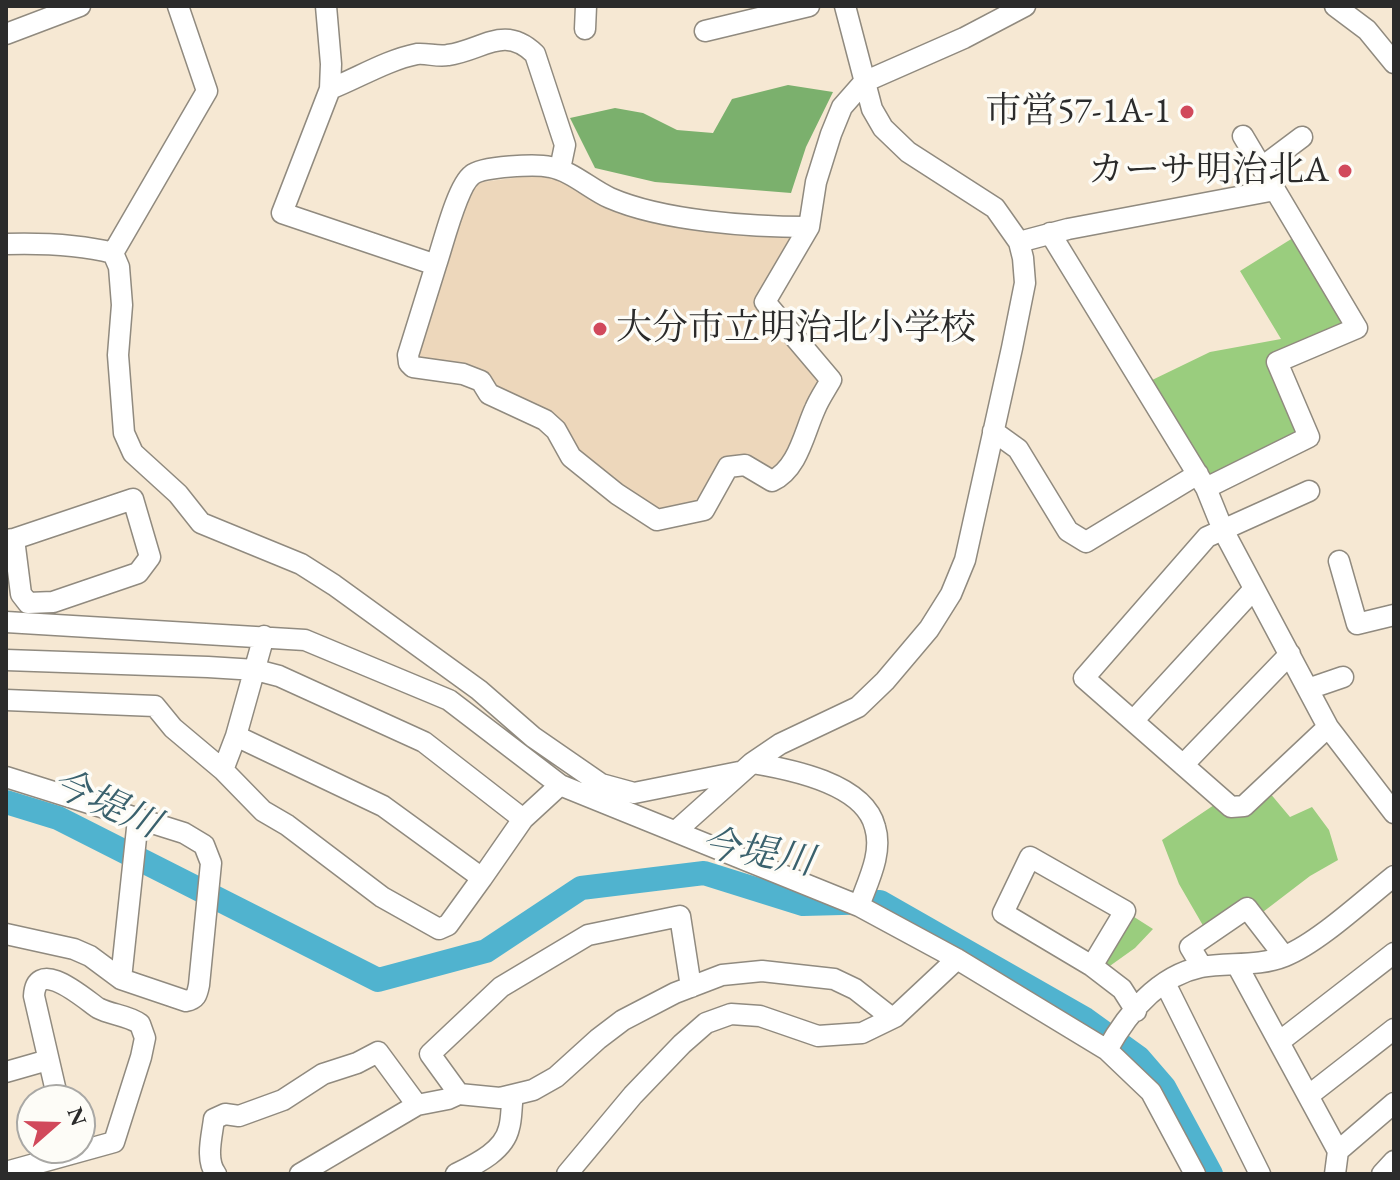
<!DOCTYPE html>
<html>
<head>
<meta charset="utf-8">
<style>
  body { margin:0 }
  #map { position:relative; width:1400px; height:1180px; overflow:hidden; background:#f6e8d3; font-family:"EB Garamond",serif }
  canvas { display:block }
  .frame { position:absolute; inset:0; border:8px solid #2b2b2b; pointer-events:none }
  .north { position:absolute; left:16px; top:1084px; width:80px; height:80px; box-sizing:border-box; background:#fdfcf7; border:2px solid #a9a8a5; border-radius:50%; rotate:70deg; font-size:22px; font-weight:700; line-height:32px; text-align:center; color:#2b2b2b }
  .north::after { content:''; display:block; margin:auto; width:28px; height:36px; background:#d1495b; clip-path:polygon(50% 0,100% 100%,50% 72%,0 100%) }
</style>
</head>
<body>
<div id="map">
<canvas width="1400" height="1180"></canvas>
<div class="frame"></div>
<div class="north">N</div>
</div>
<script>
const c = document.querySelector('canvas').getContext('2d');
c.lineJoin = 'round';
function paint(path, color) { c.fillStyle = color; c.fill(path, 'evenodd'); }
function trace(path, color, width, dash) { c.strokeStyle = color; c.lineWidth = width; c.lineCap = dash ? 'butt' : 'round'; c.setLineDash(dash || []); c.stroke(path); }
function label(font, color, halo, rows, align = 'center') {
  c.font = font + ' "EB Garamond","Noto Serif JP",serif'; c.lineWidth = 7; c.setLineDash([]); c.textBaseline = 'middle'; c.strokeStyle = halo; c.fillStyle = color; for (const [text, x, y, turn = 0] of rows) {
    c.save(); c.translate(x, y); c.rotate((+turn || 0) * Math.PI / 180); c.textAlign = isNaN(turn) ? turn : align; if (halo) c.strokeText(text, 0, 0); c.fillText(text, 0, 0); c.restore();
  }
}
paint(new Path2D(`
  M550 173 607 206 792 234 797 238 757 304 823 376 778 474 747 460 702 505 658 515 574 454 548 416 414 364 467 189 476 183Z`), '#edd7bb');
paint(new Path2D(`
  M1296 236 1345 320 1341 328 1269 358 1301 430 1212 477 1204 473 1148 382 1210 352 1281 339 1240 271Z
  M1269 792 1290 817 1312 807 1329 830 1338 860 1310 876 1259 915 1205 929 1179 884 1162 840 1217 803Z
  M1131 915 1153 929 1135 948 1107 968 1104 965Z`), '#9acd7e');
paint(new Path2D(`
  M788 85 833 92 806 147 791 193 655 182 595 168 570 118 615 108 643 113 677 130 713 133 732 99Z`), '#7bb06d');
trace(new Path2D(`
  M6 802 58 818 378 980 486 951 581 888 704 873 803 904 880 902 1085 1019 1139 1058 1164 1087 1211 1174`), '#50b3cf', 24);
const minor = new Path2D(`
  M326 6 331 64 330 89 282 213 436 265C443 245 457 186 472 175 482 166 537 164 550 167 572 171 590 189 610 198 663 221 751 227 809 227
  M1335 6 1367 30 1394 63
  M585 29 586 6
  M705 31 809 6
  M6 34 80 6
  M330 89C358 78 387 60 417 54 427 53 438 57 448 55 483 50 504 24 535 54L565 145 560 169
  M1262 167 1302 137
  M1050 233 1206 488 1223 530 1328 727 1394 813
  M1019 242 1068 229 1275 190
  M6 244C42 243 78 244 113 253
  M113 253 119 267 122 305 118 355 124 433 133 453 178 494 201 523 301 564 334 585 479 690 533 737 601 784 634 793 739 772
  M113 253 207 91 178 6
  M436 265 408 355 409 363 413 367 463 374 481 381 489 394 545 420 556 430 571 457 617 494 657 520 704 510 728 467 745 465 772 481C798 469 804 433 815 409 819 399 826 389 831 380L765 302 809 227 816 182 831 134 842 107 864 82 964 38 1025 6
  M993 431 1018 449 1068 531 1086 542 1198 474
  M1206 488 1309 437 1277 362 1357 328 1243 136
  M1309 491 1207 537 1084 678 1231 807 1244 806 1328 727
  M6 540 14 539 133 499 150 557 138 573 53 602 28 603 21 594 14 539
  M1339 561 1357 624 1394 615
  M6 622 305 640 449 700 560 785 859 906 957 959 1107 1050 1151 1092 1195 1174
  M264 636 236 736 383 806 482 878 523 819 560 785
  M6 660 208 667 256 670 279 676 424 742 523 819
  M1308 689 1343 677
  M6 700 155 706 173 728 223 770
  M1133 721 1254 589
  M236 736 223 770 263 811 287 825 382 897 439 929 448 925 482 878
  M752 763C789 769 864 783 875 827 883 853 868 881 859 906
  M1183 765 1290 654
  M6 777 184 833 204 845 211 863 199 985C197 995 196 999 186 1001L121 979 90 956 74 949 6 934
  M676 831 752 763 780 744 858 707 885 681 929 629 951 594 965 560 1012 348 1025 283 1023 258 1019 242 995 208 908 152 883 128 872 109 845 6
  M1237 965 1338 1151 1335 1174
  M1092 966 1003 913 1030 857 1125 911 1092 966 1122 989 1136 1011
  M1202 967 1190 947 1247 908 1284 956
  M121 979 138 819
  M1165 983 1260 1174
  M1279 1042 1394 953
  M1107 1050C1127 1014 1158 976 1201 967 1229 962 1258 967 1285 956 1318 943 1365 899 1394 876
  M6 1072 48 1060
  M459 1094 430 1054 501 987 588 935 680 916 691 987
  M1308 1096 1394 1029
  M1338 1151 1394 1103
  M6 1172 114 1142 141 1057 145 1038 140 1024C128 1015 111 1015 98 1008 86 1000 36 955 34 996L58 1100
  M216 1174C205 1160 212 1136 214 1119L225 1114 239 1116 283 1100 323 1074 357 1063 378 1052 417 1105
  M300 1174 417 1105 448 1099 459 1094 500 1098 533 1090 556 1077 598 1039 623 1020 675 993 722 975 762 971 834 979 855 989 892 1018
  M456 1174C476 1164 504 1151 509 1128 512 1118 511 1106 513 1096
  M567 1174 633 1095 682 1044 706 1023 731 1014 760 1016 818 1036 862 1033 895 1017 957 959
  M1382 1174 1394 1161`);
trace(minor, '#908a7f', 23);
trace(minor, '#fff', 20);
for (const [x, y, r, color] of [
  [1187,112,8,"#d1495b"],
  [1345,171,8,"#d1495b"],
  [600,329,8,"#d1495b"]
]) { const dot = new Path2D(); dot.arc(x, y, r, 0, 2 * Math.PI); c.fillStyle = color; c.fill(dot); trace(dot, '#fdfcf7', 3); }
label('36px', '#2b2b2b', '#fdfcf7', [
  ["市営57-1A-1",1171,112],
  ["カーサ明治北A",1329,171],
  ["大分市立明治北小学校",616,329,"left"]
], 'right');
label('italic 38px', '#3a616d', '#fdfcf7', [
  ["今堤川",105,805,24],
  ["今堤川",757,854,10]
]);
</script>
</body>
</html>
